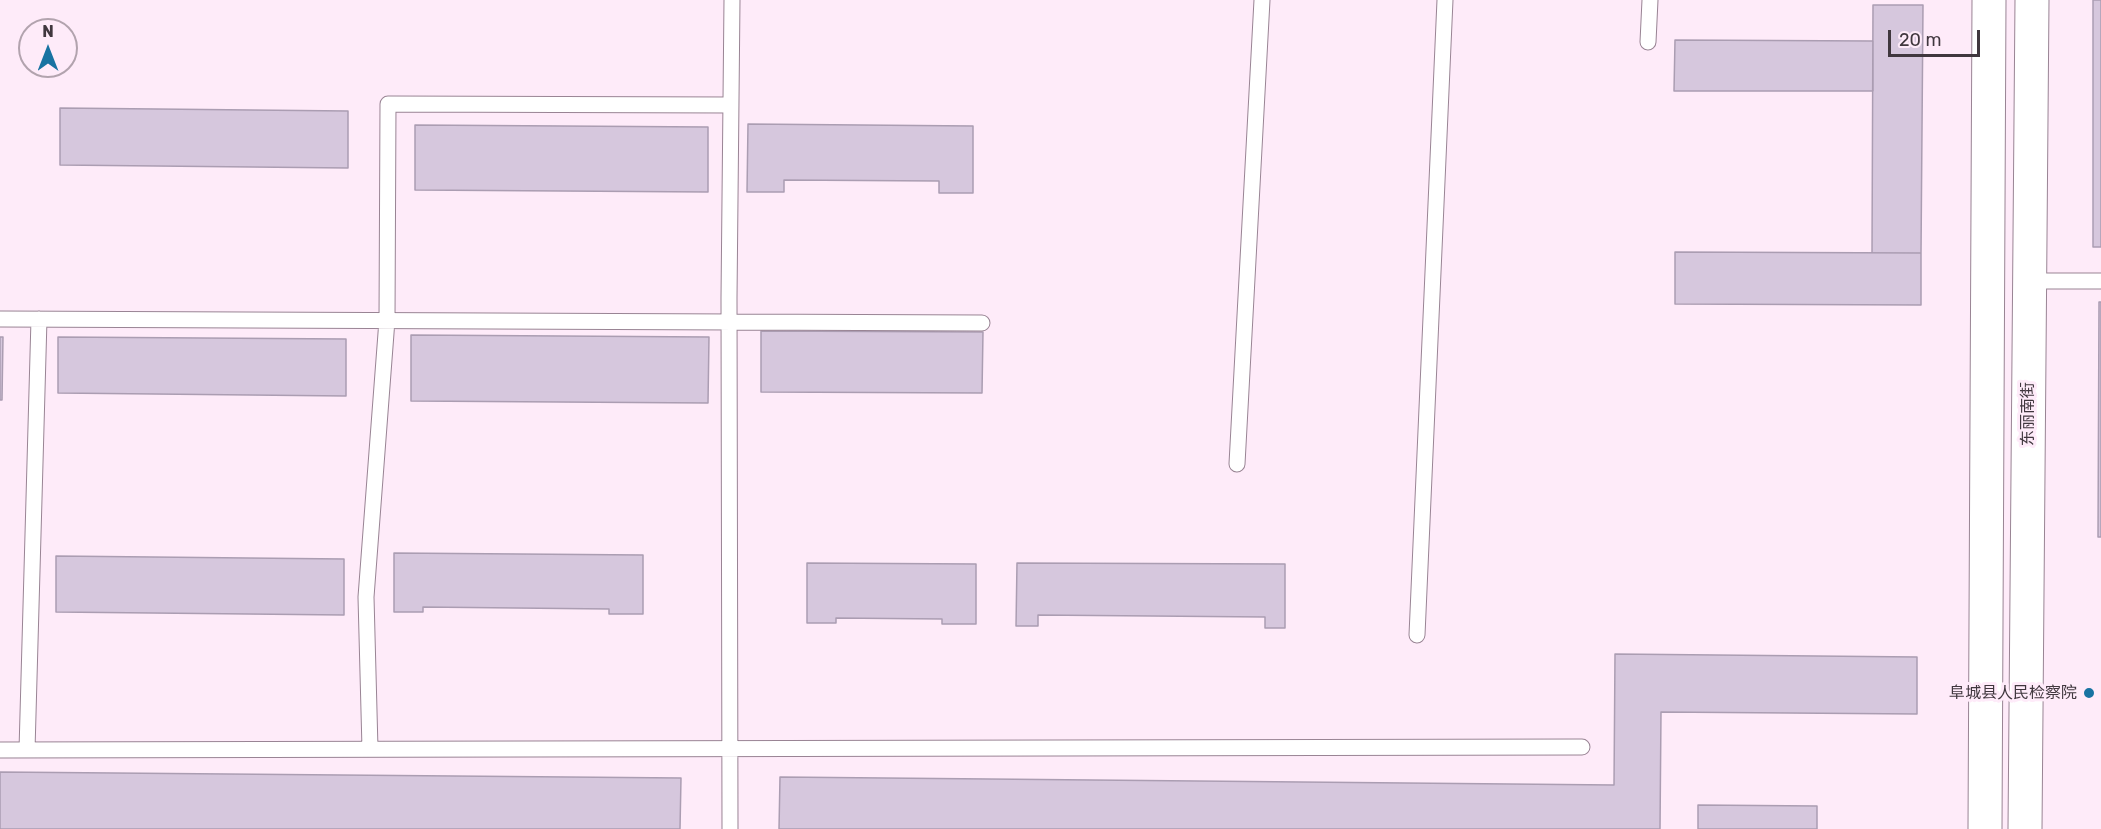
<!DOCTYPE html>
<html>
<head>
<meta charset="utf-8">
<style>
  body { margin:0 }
  #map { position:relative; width:2101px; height:829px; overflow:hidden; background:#feebf9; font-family:Rubik,sans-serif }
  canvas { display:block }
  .north { position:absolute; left:18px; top:18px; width:60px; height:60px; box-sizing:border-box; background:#feebf9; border:2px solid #b2a3ae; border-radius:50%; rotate:0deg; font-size:16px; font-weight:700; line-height:24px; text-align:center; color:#40373e }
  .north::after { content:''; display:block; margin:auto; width:21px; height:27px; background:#1873a2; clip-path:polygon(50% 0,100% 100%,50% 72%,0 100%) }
  .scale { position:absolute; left:1888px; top:30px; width:92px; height:27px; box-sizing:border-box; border:3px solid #40373e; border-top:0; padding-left:8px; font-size:18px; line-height:21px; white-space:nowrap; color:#40373e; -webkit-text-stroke:4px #feebf9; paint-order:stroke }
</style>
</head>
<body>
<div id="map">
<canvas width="2101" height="829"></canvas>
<div class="north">N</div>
<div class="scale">20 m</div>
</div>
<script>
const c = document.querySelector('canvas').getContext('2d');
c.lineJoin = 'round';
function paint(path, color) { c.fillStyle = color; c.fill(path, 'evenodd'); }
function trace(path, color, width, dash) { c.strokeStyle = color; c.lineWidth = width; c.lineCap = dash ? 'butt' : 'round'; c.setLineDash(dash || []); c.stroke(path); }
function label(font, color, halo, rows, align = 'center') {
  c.font = font + ' Rubik,"Noto Sans SC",sans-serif'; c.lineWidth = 6; c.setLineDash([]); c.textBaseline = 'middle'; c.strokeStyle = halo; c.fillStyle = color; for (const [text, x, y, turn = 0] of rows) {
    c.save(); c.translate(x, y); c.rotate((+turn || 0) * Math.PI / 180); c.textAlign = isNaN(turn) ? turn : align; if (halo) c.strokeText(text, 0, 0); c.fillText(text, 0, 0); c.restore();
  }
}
const building = new Path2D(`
  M2093 0H2101V247H2093Z
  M1873 5H1923L1921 253H1872Z
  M1675 40 1873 41V91H1674Z
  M60 108 348 111V168L60 165Z
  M748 124 973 126V193H939V181L784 180V192H747Z
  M415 125 708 127V192L415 190Z
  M1675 252 1921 253V305L1675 304Z
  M2099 302H2101V537H2098Z
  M761 331 983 332 982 393 761 392Z
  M411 335 709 337 708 403 411 401Z
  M0 337H3L2 400H0Z
  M58 337 346 339V396L58 393Z
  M394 553 643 555V614H609V609L423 607V612H394Z
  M56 556 344 559V615L56 612Z
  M807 563 976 564V624H942V619L836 618V623H807Z
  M1017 563 1285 564V628H1265V617L1038 615V626H1016Z
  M1615 654 1917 657V714L1661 712 1660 829H779L780 777 1614 785Z
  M0 772 681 778 680 829H0Z
  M1698 805 1817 806V829H1698Z`);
paint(building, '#d6c7dd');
trace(building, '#ab9db2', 1.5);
const lane = new Path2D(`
  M1648 42 1650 0
  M2029 281H2101
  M0 319 982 323
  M1237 464 1262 0
  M1417 635 1445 0
  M370 749 366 597 387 320 388 104 731 105
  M0 750 1582 747
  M27 750 39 319
  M730 829 729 298 732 0`);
const secondary = new Path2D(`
  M1985 829 1989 0
  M2025 829 2032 0`);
trace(lane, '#998494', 17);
trace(secondary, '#998494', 35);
trace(lane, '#fff', 15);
trace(secondary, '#fff', 33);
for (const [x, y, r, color] of [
  [2089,693,6,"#1873a2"]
]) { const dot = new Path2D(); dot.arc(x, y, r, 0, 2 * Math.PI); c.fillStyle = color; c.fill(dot); trace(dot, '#feebf9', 2); }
label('16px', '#40373e', '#feebf9', [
  ["东丽南街",2028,414,-90]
]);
label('16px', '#40373e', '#feebf9', [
  ["阜城县人民检察院",2077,693]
], 'right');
</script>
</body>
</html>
